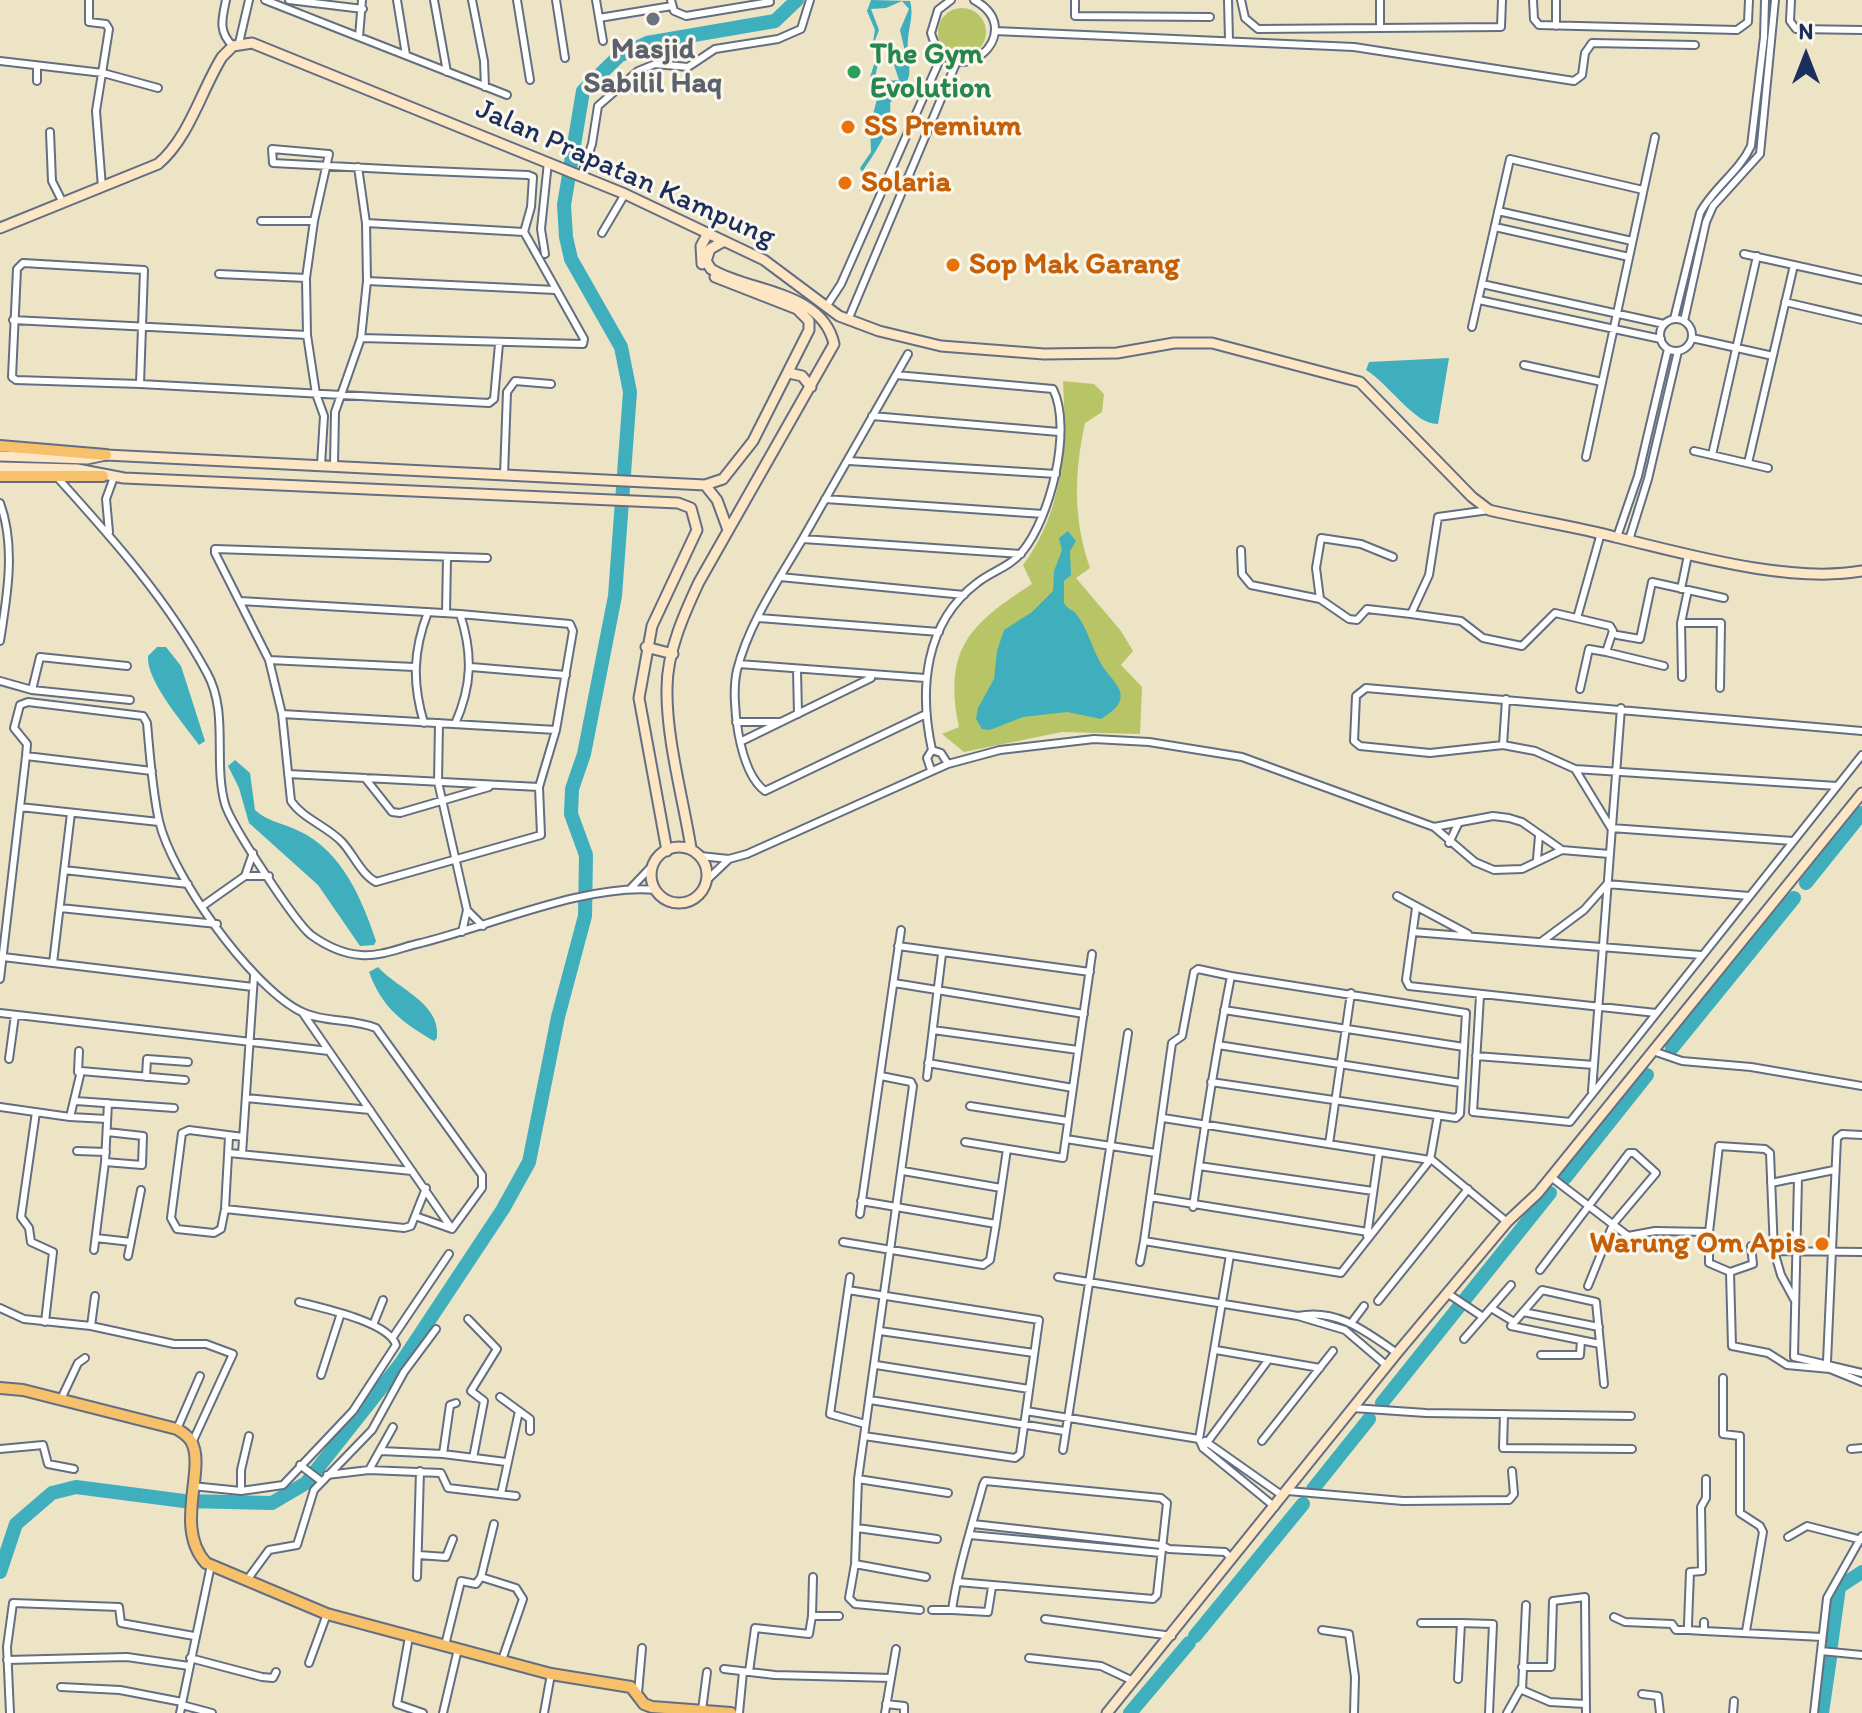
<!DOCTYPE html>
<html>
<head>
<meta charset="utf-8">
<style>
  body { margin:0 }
  #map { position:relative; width:1862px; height:1713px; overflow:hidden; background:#ece4c5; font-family:Itim,sans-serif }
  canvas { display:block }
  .north { position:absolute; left:1766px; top:16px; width:80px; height:80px; -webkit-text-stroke:6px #fbf7ec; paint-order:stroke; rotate:0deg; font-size:22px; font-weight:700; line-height:32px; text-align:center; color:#1b2f5e }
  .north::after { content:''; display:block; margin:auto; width:28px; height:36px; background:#1b2f5e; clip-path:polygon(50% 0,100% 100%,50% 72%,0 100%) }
</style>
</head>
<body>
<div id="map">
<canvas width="1862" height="1713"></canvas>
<div class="north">N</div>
</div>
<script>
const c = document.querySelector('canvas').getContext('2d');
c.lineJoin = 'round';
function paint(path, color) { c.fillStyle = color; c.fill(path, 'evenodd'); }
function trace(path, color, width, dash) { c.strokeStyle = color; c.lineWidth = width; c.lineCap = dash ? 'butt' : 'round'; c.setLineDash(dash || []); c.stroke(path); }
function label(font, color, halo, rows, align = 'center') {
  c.font = font + ' Itim,sans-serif'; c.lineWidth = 6; c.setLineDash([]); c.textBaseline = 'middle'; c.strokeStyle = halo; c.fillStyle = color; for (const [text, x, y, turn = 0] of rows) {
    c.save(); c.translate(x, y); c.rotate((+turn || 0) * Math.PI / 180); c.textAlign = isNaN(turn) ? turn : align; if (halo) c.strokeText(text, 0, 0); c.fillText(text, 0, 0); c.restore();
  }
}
paint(new Path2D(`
  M938 32a24 24 0 1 1 48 0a24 24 0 1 1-48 0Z
  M1063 381 1094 384 1104 394 1102 412 1085 423C1074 474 1073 518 1090 568L1076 578 1121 631 1133 651 1121 665 1142 687 1140 734 1062 732 964 752 942 734 959 727C943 649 970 624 1032 584L1023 565C1063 512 1067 445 1063 381Z`), '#b7c567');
paint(new Path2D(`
  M871 0 910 1C914 14 909 26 908 39 905 74 921 71 890 103 893 127 877 150 864 169L868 185 859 191 866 180 860 168 871 152 870 126 877 99 869 81 875 61 872 48 875 30 867 11ZM902 1 909 9 900 30 906 56 893 62 899 80 874 82 878 64 874 43 879 30 871 9 886 8Z
  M1449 358 1438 424C1415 425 1388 383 1366 370L1369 362Z
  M1068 531 1076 541 1070 551 1071 575 1064 581V603C1068 610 1073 609 1077 615 1087 628 1091 645 1099 660 1110 683 1141 695 1101 719L1067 712 1023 717 990 730 982 729 976 719 978 708 994 679 997 651 1004 630 1032 612 1053 591 1054 571 1062 550 1059 538Z
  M157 647H166L181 666 205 741 199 745C184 724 146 681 148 656Z
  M235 760 250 773 255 810C268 822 283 823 299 831 342 851 362 899 376 941L374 945 360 946 318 885 249 823 239 788 228 766Z
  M378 967C399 990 441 1003 437 1038L434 1041C403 1023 382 1008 369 972Z`), '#40afbd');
trace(new Path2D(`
  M1806 883 1862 813
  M1672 1048 1794 898
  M1565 1178 1647 1075
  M1382 1403 1550 1193
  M1313 1489 1369 1419
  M0 1572 16 1524 52 1493 76 1487 184 1501 272 1503 306 1483 401 1363 503 1209 529 1162 558 1017 585 916 586 855 571 814 572 789 584 754 615 596 630 392 621 347 571 259 566 237 564 205 583 91 619 56 647 43 775 21 797 0
  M1195 1636 1303 1504
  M1831 1645 1839 1587 1862 1572
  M1130 1713 1189 1643
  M1822 1713 1830 1658`), '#40afbd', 14);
const street = new Path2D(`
  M89 0V22L106 24 109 29 96 111 102 187
  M226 0C222 19 218 32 233 46
  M265 0 359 37 362 0
  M289 0 363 9
  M397 0 406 55
  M434 0 447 72
  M472 0 484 61 485 87
  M517 0 530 80
  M556 0 565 58
  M596 0 603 41
  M671 0 674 11 686 16 770 2
  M951 0 938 10 931 33C951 101 1033 32 974 0
  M1075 0V16L1210 17
  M1228 0 1229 40
  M1241 0 1245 18 1258 29 1501 27 1502 0
  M1380 0V28
  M1533 0 1534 19 1539 25 1737 30 1748 22 1749 0
  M1556 0V26
  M1791 0 1790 21 1796 29 1862 30
  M599 18 672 6
  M995 31 1354 47 1574 81 1582 75 1585 53 1592 43 1695 45
  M359 37 507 95
  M239 43 249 0
  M0 61 103 73 158 88
  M37 66V81
  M50 132 52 181 63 203
  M581 176 592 144 598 106 638 71 655 64 688 67 715 49 778 39 801 29 810 0
  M1498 211 1632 241
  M261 221H314
  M366 223 524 232
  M1495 227 1629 257
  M602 233 625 194
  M545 254 541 229 548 162
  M1744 254 1862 280
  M23 263 144 270 140 384 16 380 12 377 17 269Z
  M219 274 306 278
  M367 281 555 290
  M1482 284 1664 324
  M1479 300 1661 339
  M1785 302 1862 320
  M826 307 841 284 942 55
  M1674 319 1700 213C1713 188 1739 172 1751 146L1764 37 1765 0
  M1660 335a16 16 0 1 1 32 0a16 16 0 1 1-32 0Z
  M13 320 307 335
  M848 320 957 61
  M1684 321 1706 222 1713 206 1760 154 1775 0
  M1472 327 1510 159 1643 190
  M1692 338 1773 356
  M908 354C873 416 838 478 802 540 778 581 749 623 737 670 730 700 739 772 765 791L924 715
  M1524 365 1602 382
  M896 375 1053 389C1073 429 1050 519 1022 552 1010 567 992 571 977 583 924 623 919 690 932 750L927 758 931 770
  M140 384 489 403 494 399 499 344
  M872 416 1059 432
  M1694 451 1768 468
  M1712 455 1757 256
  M1586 457 1655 137
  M849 461 1056 474
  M1748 463 1794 265
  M321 465 324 416 316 394 307 335 306 278 314 221 329 154 272 149 273 163C358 168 443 172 528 175L533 177 531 207 524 232 584 339 583 344 361 338
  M334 465 335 412 361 338 367 281 366 223 358 167
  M504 475 507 392 515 381 551 384
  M56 476C112 538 167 599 207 673 229 713 213 761 225 804 231 825 295 922 311 935 325 945 344 954 361 955 380 957 402 947 421 943 490 926 587 883 656 890
  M825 499 1043 514
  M0 503C16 546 7 597 0 641
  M109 532 106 499 114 477
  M1617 537 1638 476 1668 349
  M803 539 1021 554
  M1629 540 1648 479 1678 351
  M1241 550 1242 574 1251 585 1320 599 1349 619 1357 620 1367 609 1411 614 1429 575 1438 517 1489 510
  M780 577 964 595
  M1681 589 1688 555
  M1320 599 1316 568 1321 538 1361 544 1393 557
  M240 601 460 614 570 624 573 631 556 730 539 787 541 835 376 882C361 874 354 855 342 842 327 826 303 819 291 801L282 714 269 660 215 553V549L487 558
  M446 613 447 557
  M1411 614 1461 621 1483 638 1522 646 1555 613 1610 626 1613 631 1606 652 1589 649 1580 689
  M759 618 939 632
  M1577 618 1601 533
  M1681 623H1721L1720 688
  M1617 635 1640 639 1652 582 1724 598
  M1606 652 1664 666
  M269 660 414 667
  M739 664 925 678
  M471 667 566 675
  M797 670 798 714
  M1682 677 1681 623 1688 590
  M0 681 32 690 130 700
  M32 690 40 657 127 666
  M282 714 556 730
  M736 722H778
  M424 723C412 683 413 651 428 612
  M439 723 438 782 467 910 462 932
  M455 724C472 686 473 654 460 614
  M742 741 871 678
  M1503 745 1506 699
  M932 750 941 753 948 764
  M26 756 152 771
  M1575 769 1837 786
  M288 774 539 787
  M365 778 392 812 400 813 489 787
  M20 807 159 822
  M1793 841 1611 828 1575 769 1535 751 1503 745 1430 753 1360 746 1354 741 1356 696 1366 688 1862 731
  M1449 843 1459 822
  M1562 850 1609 854
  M700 856 729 859 747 854 948 764 1000 750 1094 739 1149 742 1242 757 1434 827 1493 816 1509 818 1522 822 1562 850 1522 869 1494 870 1475 862 1434 827
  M1537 859 1539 836
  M64 870 188 884
  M245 876 253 853
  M709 878 729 859
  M631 888 651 867
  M1397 896 1468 934
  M204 905 245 876H269
  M60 908 217 924
  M1416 908 1406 980 1409 986 1656 1013
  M467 910 483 926
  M1413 932 1701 955
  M1541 942 1584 910 1607 884 1749 896
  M898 946 1090 972
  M3 957 253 987
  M53 963 71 813
  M1231 976 1198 969 1194 972 1182 1036 1172 1043 1144 1241 1341 1273 1430 1160 1438 1115
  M0 979 26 756 27 744 14 728 20 705 28 702 143 716 147 723C150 756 152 789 159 821 172 876 249 983 298 1010 322 1023 351 1018 376 1028L482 1175V1188L452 1229 415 1216
  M894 983 1084 1014
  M1480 996 1473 1112 1570 1122 1862 755
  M1224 1010 1464 1047
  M302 1012 452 1229
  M0 1013 329 1051
  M933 1030 1078 1050
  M1218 1045 1461 1083
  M1653 1051 1682 1061 1751 1067 1862 1086
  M1476 1056 1594 1065
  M9 1059 15 1015
  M928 1063 1073 1088
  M78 1072 79 1051
  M881 1076 911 1082 913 1086 858 1479 855 1564 849 1598 855 1604 920 1610
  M146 1077 147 1059 188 1062
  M927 1077 942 954
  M1592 1091 1621 708
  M246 1098 370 1110
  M76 1101 174 1108
  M970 1106 1068 1121
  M0 1107 70 1117 81 1071 185 1080
  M36 1112 21 1217 29 1228 31 1242 53 1252 45 1322
  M70 1117 107 1119
  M1163 1118 1430 1160
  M107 1132 143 1136 142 1165 105 1162 108 1103
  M229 1137 225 1209 221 1229 214 1233 177 1229 171 1218 182 1133 189 1130 243 1137
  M1066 1139 1156 1153
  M965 1142 1063 1158 1092 954
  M1329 1144 1351 993
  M77 1151 106 1152
  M229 1153 412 1171
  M242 1154 254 976
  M1431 1159 1507 1222
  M1199 1166 1373 1191
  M903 1171 1001 1188
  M1551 1177 1628 1236 1655 1231 1709 1232
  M1798 1178 1794 1357 1862 1373
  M1771 1183 1834 1170
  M1150 1197 1368 1232
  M861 1201 996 1224 1007 1149
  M1193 1207C1204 1129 1216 1052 1231 976L1466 1013 1460 1114 1456 1118 1211 1082
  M225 1209 404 1228 411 1226 426 1188
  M860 1214 901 930
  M1367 1236 1379 1152
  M96 1238 131 1242
  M843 1242 983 1265 990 1260 996 1224
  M94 1250 105 1162
  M1774 1251 1781 1275 1794 1299
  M1862 1252 1774 1251 1770 1153 1765 1149 1719 1146 1709 1232V1263L1730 1272 1732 1346 1768 1353 1787 1365 1830 1369 1862 1382
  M128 1256 141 1190
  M1140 1262 1144 1241
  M1540 1270 1629 1153H1634L1656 1173 1613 1224 1588 1286
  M1730 1272 1753 1264 1751 1246
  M850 1277 830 1414 865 1424
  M1058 1277 1298 1316 1345 1330 1386 1365
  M848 1290 1039 1320 1020 1454 1015 1458 864 1436
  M1447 1293 1483 1317
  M1378 1301 1468 1189
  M0 1308 24 1319 91 1326 95 1296
  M1491 1308 1514 1322
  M1523 1312 1599 1327
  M1298 1316C1338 1308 1366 1332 1397 1353
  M468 1319 497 1349 471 1391 484 1401 473 1458
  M1352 1322 1364 1306
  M373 1325 383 1300
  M91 1326 174 1344H206L233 1354 192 1443
  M880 1331 1034 1353
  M393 1337 449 1254
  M1464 1339 1511 1285
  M1600 1344 1511 1326 1542 1290 1596 1302 1604 1384
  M1216 1350 1320 1368
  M1541 1355H1580L1581 1340
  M1827 1362 1837 1138 1842 1134 1862 1135
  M876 1365 1029 1389
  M321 1375 341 1313
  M1723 1378V1434L1740 1436V1513L1760 1526 1763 1532 1746 1631
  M500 1397 530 1419V1431
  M61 1399 78 1363 85 1358
  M870 1400 1064 1431
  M456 1403 450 1405 443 1454 506 1462
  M1353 1408 1426 1413 1631 1416
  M1026 1411 1199 1439 1203 1448 1275 1507
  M1504 1414 1503 1448 1632 1449
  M177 1429 200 1376
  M1199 1439 1230 1255
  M1205 1441 1283 1496
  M1262 1441 1333 1351
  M1203 1448 1269 1359
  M0 1449 43 1445 48 1464 74 1469
  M1851 1449 1862 1448
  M1063 1450 1128 1033
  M381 1451 443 1454
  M300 1465 321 1481
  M369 1470 393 1427
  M327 1475 369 1470 441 1473 448 1488 516 1496
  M858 1479 948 1493
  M192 1486 241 1491 283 1485 353 1411 396 1345C389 1322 322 1308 299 1302
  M241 1491V1470L249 1436
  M1288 1491 1403 1501 1509 1500 1514 1494 1512 1471
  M501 1494 519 1411
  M494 1524 481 1577 516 1588 523 1599 503 1657
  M973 1524 1161 1545 1169 1549 1225 1552 1232 1559
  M857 1528 937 1539
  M970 1535 1161 1553
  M1788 1537 1807 1526 1862 1540
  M419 1555 446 1557 453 1539
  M855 1564 926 1577
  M417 1577 420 1471
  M247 1580 269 1550 297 1545 314 1490 372 1430 404 1372 436 1329
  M958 1582 1153 1599 1157 1595 1167 1503 1161 1498 985 1481 983 1485C972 1526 958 1568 952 1610L988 1612 992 1587
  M1526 1605 1522 1690 1550 1702 1585 1704
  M932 1610H952
  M812 1616 813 1577
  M1614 1617 1625 1622 1672 1624 1676 1630H1688
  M1045 1619 1172 1636
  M1704 1622V1631L1822 1637
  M1421 1623H1461
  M1322 1630 1349 1634 1355 1677 1354 1713
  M1704 1631 1688 1630V1624L1690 1572 1702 1571 1701 1507 1706 1498V1479
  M409 1637 397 1704 423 1713
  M445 1645 461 1581 476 1584 481 1577
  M1821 1651 1862 1655
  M190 1658 262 1677 273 1678 276 1672
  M1029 1658 1101 1666 1133 1681
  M7 1660 127 1657 189 1666
  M309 1663 327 1614
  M1522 1667H1551L1553 1601 1585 1597 1586 1713
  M724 1669 775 1675 891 1678
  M749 1672 755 1628 809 1634 812 1616H839
  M1458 1679 1461 1623 1493 1624 1489 1713
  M61 1687 120 1690 182 1702
  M638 1693 642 1648
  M1642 1694 1658 1696 1660 1713
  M886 1704 904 1706V1713
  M182 1705 212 1713
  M702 1710 707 1672
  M10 1713 7 1647 13 1603 119 1607 121 1623 194 1636
  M180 1713 211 1565
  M443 1713 458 1649
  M544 1713 551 1674
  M739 1713 743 1672
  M885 1713 896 1649
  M1507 1713 1521 1688
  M1733 1713 1734 1701
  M1814 1713 1827 1598 1862 1536`);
const secondary = new Path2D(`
  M0 228 158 164C189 138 201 91 222 57L233 46 252 43 625 194 764 260 839 316 879 331 941 346 1044 354 1117 353 1174 343H1212L1360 382 1472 497 1489 510C1531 520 1573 526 1615 537 1687 554 1789 584 1862 571
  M702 264 701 246 708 233
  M789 373 802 376 811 387
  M0 456 87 459 106 455 705 485 717 500 728 530
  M0 467 77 469 124 478 678 503 691 508 697 530 652 626 639 698 667 851
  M705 485 723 479 753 441 809 330V321L797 309 715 277
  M646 647 673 654
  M651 875a28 28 0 1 1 56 0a28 28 0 1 1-56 0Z
  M691 848C683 798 666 738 667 688 667 652 684 614 699 582L834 344C822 290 748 292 711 269L706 261 710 249 724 241
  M1107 1713 1397 1353 1507 1222 1538 1193 1862 793`);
const primary = new Path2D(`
  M0 446 106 455
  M0 476H103
  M0 1388 23 1390 177 1429C182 1432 188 1436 191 1441 207 1468 173 1527 206 1563L327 1614 551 1674 631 1687 644 1704 652 1707 731 1713`);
trace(street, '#646e82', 10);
trace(secondary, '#646e82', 13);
trace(primary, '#646e82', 14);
trace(street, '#fff', 6);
trace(secondary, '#fce6c4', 9);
trace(primary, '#f7c06b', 10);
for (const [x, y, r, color] of [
  [653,19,8,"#6b7280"],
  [854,72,8,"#2e9e5b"],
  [848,127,8,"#e8710a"],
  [845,183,8,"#e8710a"],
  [953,265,8,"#e8710a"],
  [1822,1244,8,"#e8710a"]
]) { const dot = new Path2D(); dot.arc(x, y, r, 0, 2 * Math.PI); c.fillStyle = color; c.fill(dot); trace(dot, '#fbf7ec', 3); }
label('bold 30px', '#5b616d', '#fbf7ec', [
  ["Masjid",653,50],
  ["Sabilil Haq",653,84]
]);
label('bold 30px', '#27864d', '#fbf7ec', [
  ["The Gym",870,55],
  ["Evolution",870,89]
], 'left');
label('bold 30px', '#c56008', '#fbf7ec', [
  ["SS Premium",864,127],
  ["Solaria",861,183],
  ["Sop Mak Garang",969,265],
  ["Warung Om Apis",1806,1244,"right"]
], 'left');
label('30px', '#1b2f5e', '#fbf7ec', [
  ["Jalan Prapatan Kampung",625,174,24]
]);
</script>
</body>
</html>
